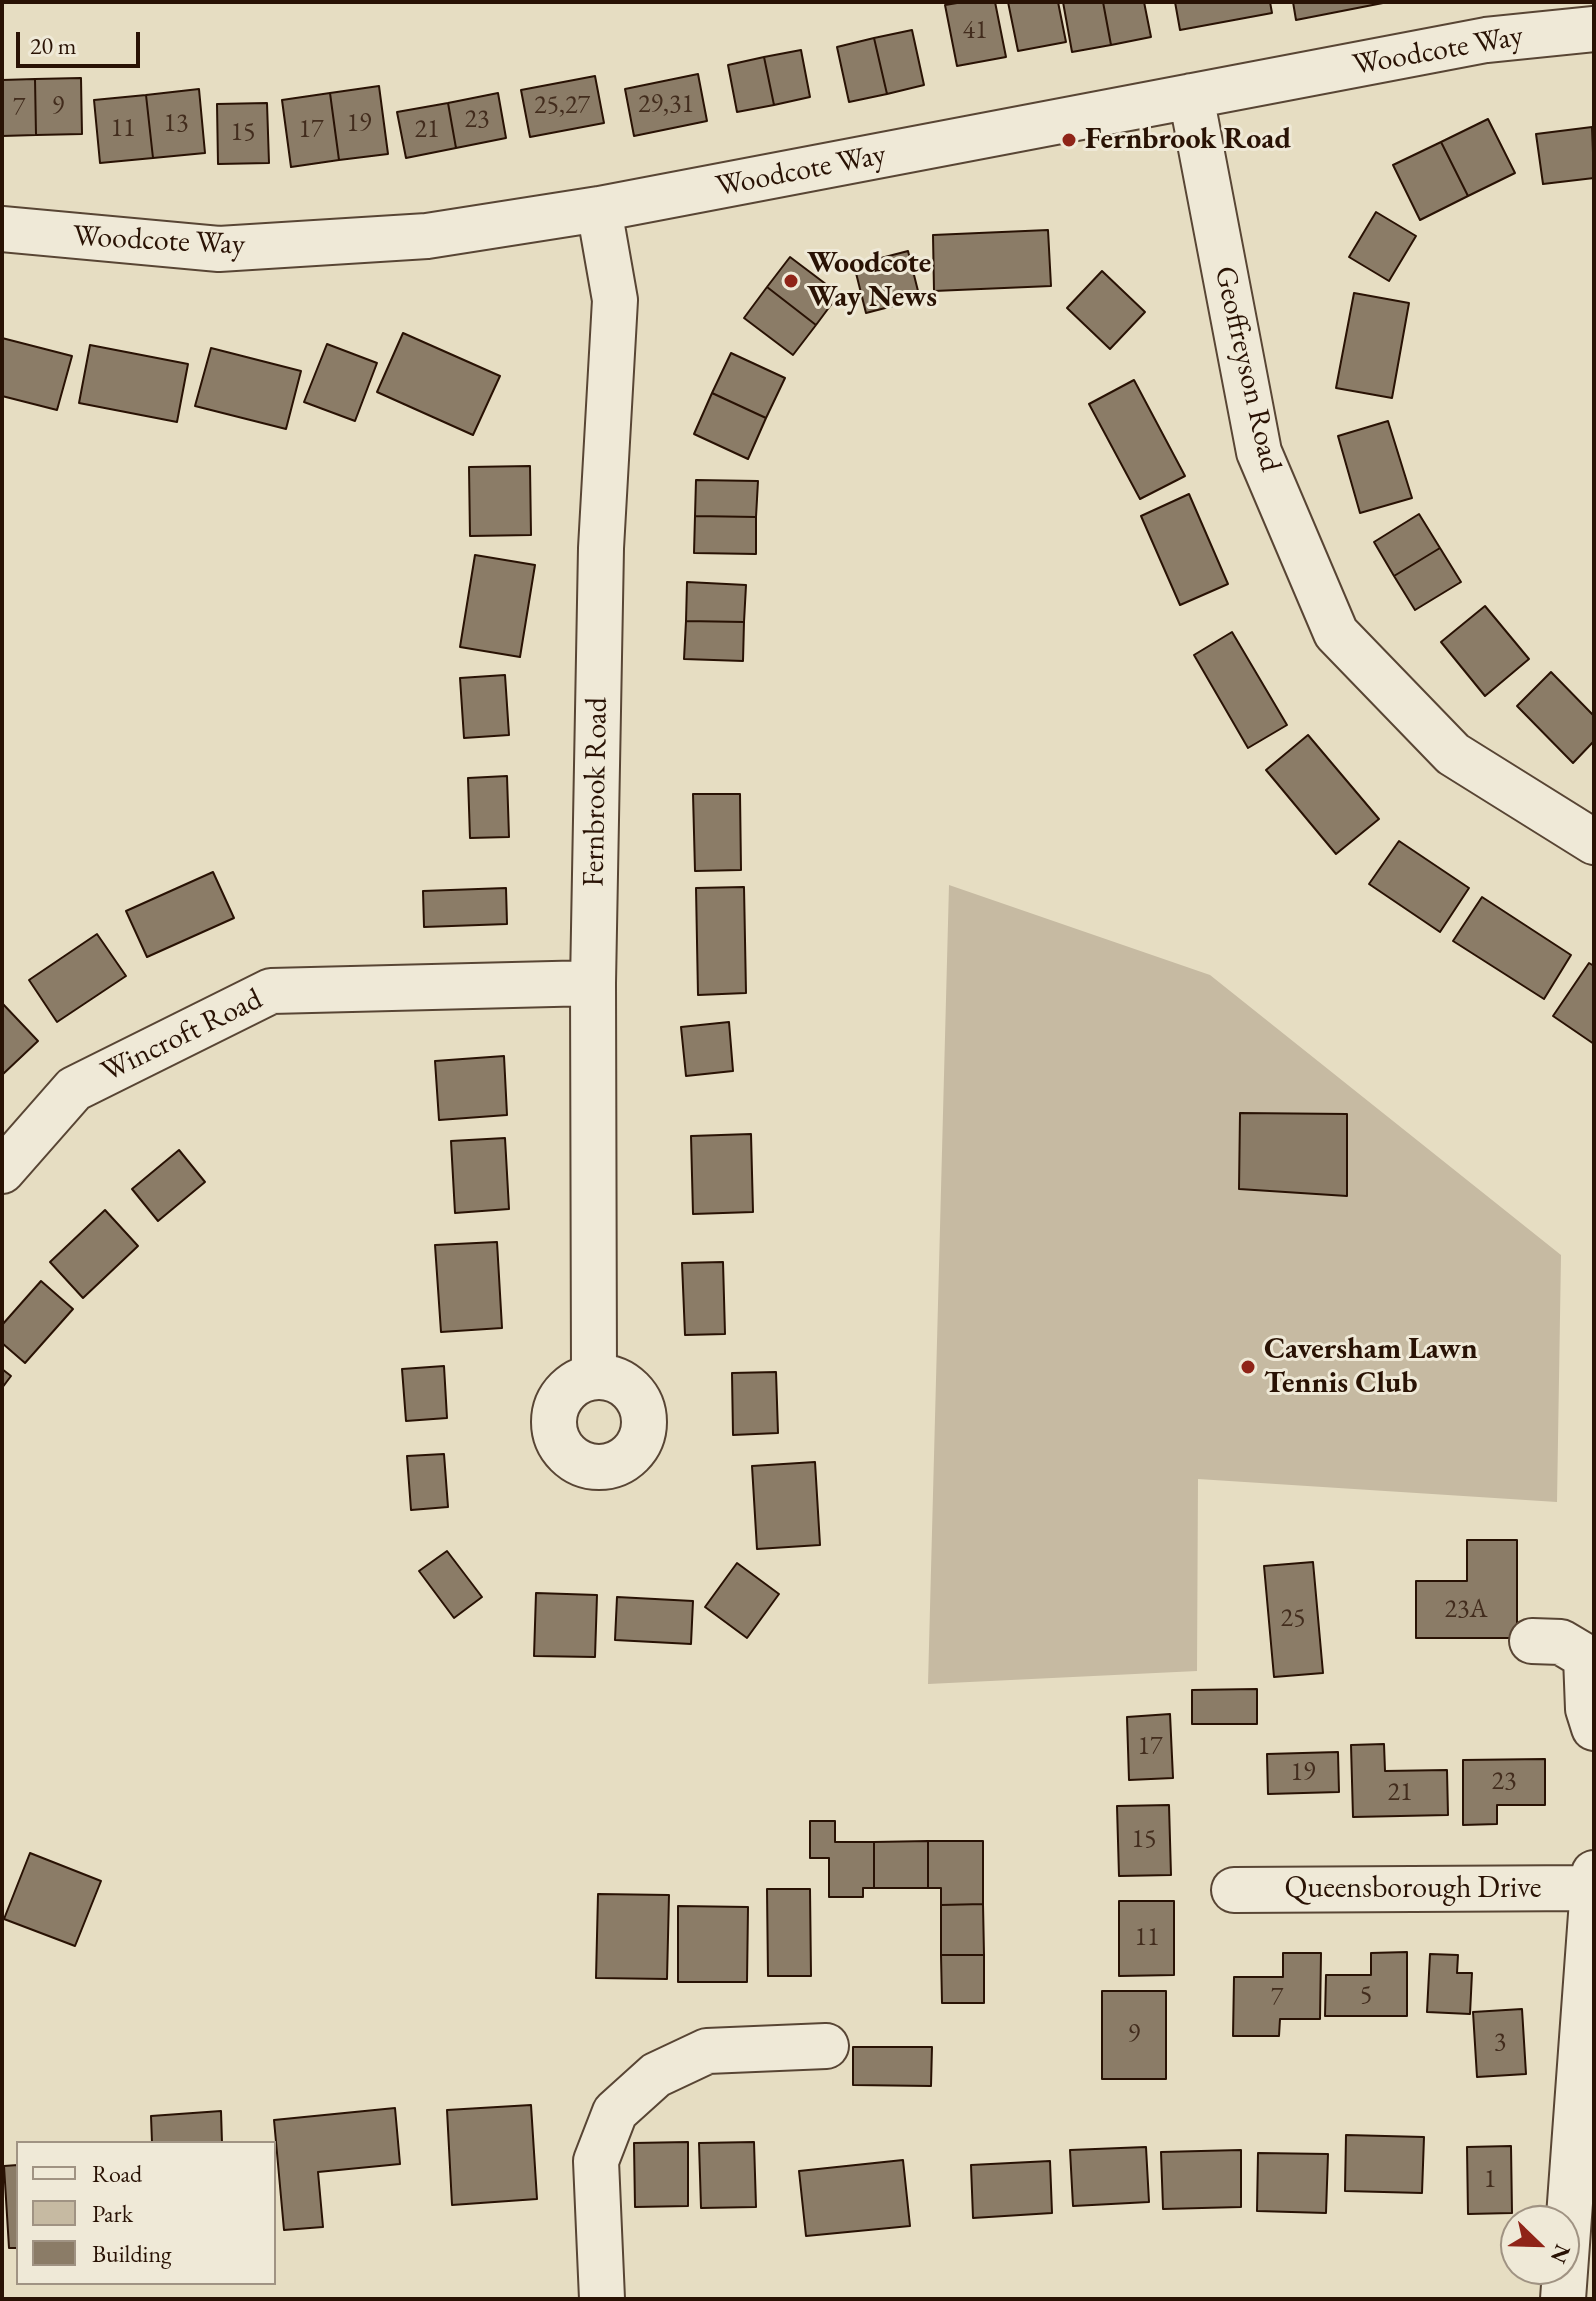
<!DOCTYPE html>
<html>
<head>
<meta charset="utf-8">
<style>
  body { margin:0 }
  #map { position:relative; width:1596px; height:2301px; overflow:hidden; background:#e6ddc2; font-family:"EB Garamond",serif }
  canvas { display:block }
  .frame { position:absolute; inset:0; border:4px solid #291204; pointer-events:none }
  .legend { position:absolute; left:16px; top:2141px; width:260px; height:144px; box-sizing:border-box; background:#efe9d7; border:2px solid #a09383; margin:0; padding:10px 14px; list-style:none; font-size:24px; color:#291204 }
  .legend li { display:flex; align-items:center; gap:16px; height:40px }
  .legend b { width:40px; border:2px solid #a09383 }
  .north { position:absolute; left:1500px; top:2205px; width:80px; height:80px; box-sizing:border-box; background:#efe9d7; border:2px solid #a09383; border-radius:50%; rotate:113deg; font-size:22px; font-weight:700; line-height:32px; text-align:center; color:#291204 }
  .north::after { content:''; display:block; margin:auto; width:28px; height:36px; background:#8f2418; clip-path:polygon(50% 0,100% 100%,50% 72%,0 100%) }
  .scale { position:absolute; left:16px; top:32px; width:124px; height:36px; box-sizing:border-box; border:4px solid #291204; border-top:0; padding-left:10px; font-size:24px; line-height:28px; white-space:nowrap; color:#291204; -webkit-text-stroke:6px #efe9d7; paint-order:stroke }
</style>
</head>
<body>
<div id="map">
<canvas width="1596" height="2301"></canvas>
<div class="frame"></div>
<ul class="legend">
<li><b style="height:10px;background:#efe9d7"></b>Road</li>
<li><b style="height:22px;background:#c6baa2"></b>Park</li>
<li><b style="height:22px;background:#8b7c67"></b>Building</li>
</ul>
<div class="north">N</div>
<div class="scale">20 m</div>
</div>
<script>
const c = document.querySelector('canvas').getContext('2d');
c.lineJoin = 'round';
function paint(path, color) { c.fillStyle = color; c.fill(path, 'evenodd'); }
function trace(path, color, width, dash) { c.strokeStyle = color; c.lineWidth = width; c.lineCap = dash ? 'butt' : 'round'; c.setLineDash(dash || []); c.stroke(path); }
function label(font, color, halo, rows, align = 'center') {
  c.font = font + ' "EB Garamond",serif'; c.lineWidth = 6; c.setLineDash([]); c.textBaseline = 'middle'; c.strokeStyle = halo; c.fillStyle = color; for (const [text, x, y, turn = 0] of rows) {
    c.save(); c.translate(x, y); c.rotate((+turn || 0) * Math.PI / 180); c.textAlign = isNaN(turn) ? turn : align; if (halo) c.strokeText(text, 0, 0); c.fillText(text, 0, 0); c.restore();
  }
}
paint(new Path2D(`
  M949 885 1210 975 1561 1255 1557 1502 1198 1479 1197 1671 928 1684Z`), '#c6baa2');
const building = new Path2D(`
  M963 2H995L1006 57 957 66 945 5Z
  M1008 2H1058L1066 42 1018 51Z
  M1063 2H1103L1111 45 1072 52Z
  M1103 2H1144L1151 37 1111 45Z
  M1175 2H1270L1272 13 1180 30Z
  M1293 2H1388L1296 20Z
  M912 30 924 85 887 94 874 38Z
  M874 38 887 94 849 102 837 47Z
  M801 50 810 97 774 105 764 57Z
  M764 57 774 105 737 112 728 65Z
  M698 74 707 121 634 136 625 89Z
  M595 76 604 123 530 137 521 90Z
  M81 78 82 134 36 135 35 79Z
  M35 79 36 135 2 136V80Z
  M379 86 388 154 339 160 330 93Z
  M199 89 205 153 153 158 146 95Z
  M330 93 339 160 291 167 282 100Z
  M498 93 506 138 456 148 448 103Z
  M146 95 153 158 100 163 94 100Z
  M267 103 269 163 218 164 217 104Z
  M448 103 456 148 406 158 397 112Z
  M1488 119 1515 173 1468 196 1441 142Z
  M1592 127 1594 178 1543 184 1536 134Z
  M1441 142 1468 196 1420 220 1393 165Z
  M1376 212 1416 236 1389 281 1349 257Z
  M1048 230 1051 286 934 291 933 235Z
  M908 251 920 299 866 313 854 265Z
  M790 257 839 294 816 325 767 287Z
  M1102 271 1145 312 1110 349 1067 308Z
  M767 287 816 325 793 355 744 318Z
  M1354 293 1409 303 1392 398 1336 388Z
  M403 333 500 376 473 435 377 392Z
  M2 338 72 356 57 410 2 396Z
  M327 344 377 363 355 421 304 402Z
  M90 345 188 364 177 422 79 403Z
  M211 348 301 371 286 429 195 406Z
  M731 353 785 378 766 418 712 393Z
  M1134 380 1185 476 1140 499 1089 404Z
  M712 393 766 418 748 459 694 434Z
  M1388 421 1412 498 1360 513 1338 436Z
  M530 466 531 535 470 536 469 467Z
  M696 480 758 481 756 517 695 516Z
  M1189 494 1228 584 1180 605 1141 516Z
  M1419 514 1440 548 1394 576 1374 542Z
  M695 516 756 517V554L694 553Z
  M1440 548 1461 582 1415 610 1394 576Z
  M475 555 535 565 520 657 460 647Z
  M687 582 746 585 744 622 686 621Z
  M1485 606 1529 659 1485 696 1441 642Z
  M686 621 744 622 743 661 684 659Z
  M1232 632 1287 725 1248 748 1194 655Z
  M1551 672 1594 716V741L1573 763 1517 706Z
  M505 675 509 735 464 738 460 678Z
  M1308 735 1379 819 1336 854 1266 770Z
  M507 776 509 837 470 838 468 778Z
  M693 794H740L741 870 695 871Z
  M1399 841 1469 888 1440 932 1369 884Z
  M213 872 234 918 147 957 126 911Z
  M744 887 746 993 698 995 696 888Z
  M506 888 507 924 424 927 423 891Z
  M1482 897 1571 955 1544 999 1453 941Z
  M97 934 126 976 57 1022 29 980Z
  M1589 963 1594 966V1044L1553 1016Z
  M2 1003 38 1041 2 1075Z
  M729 1022 733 1071 686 1076 681 1027Z
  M504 1056 507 1115 439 1120 435 1061Z
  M1240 1113 1347 1114V1196L1239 1189Z
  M751 1134 753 1212 693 1214 691 1136Z
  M505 1138 509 1209 455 1213 451 1141Z
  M179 1150 205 1182 158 1221 132 1189Z
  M105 1210 138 1246 83 1298 50 1262Z
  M497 1242 502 1328 441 1332 435 1245Z
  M723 1262 725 1334 685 1335 682 1263Z
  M41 1281 73 1309 25 1363 2 1343V1325Z
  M444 1366 447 1418 406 1421 402 1369Z
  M2 1369 11 1376 2 1388Z
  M776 1372 778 1433 733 1435 732 1373Z
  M444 1454 448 1507 411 1510 407 1456Z
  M815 1462 820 1545 757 1549 752 1466Z
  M1467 1540H1517V1638H1416V1581H1467Z
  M447 1551 482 1597 454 1618 419 1571Z
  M1313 1562 1323 1673 1274 1677 1264 1566Z
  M737 1563 779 1594 747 1638 705 1607Z
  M536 1593 597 1595 595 1657 534 1656Z
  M617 1597 693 1601 691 1644 615 1640Z
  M1257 1689V1724H1192V1690Z
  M1170 1714 1173 1778 1129 1780 1127 1717Z
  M1384 1744 1385 1771 1447 1770 1448 1815 1353 1817 1351 1745Z
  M1338 1752 1339 1792 1268 1794 1267 1754Z
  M1545 1759V1805H1497V1824L1463 1825V1760Z
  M1169 1805 1171 1875 1119 1876 1117 1806Z
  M810 1821H835V1842H874V1888H863V1897H829V1858H810Z
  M928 1841H983V1904L941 1905V1888H928Z
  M928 1841V1888H874V1842Z
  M30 1853 101 1881 75 1946 4 1919Z
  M767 1889H810L811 1976H768Z
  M598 1894 669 1895 667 1979 596 1978Z
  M1119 1901H1174V1975L1119 1976Z
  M983 1904 984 1955H941V1905Z
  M678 1906 748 1907 747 1982H678Z
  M1407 1952V2016H1325L1326 1975H1371V1953Z
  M1283 1953H1321L1320 2019H1280L1279 2036H1233L1234 1977H1283Z
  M1430 1954 1458 1955 1457 1973H1472L1470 2014 1427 2012Z
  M941 1955H984V2003H942Z
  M1102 1991H1166V2079H1102Z
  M1522 2009 1526 2074 1477 2077 1473 2012Z
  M853 2047H932L931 2086 853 2085Z
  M531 2105 537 2199 452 2205 447 2110Z
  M395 2108 400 2164 318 2172 323 2227 284 2230 274 2120Z
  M221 2111 222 2143H152L151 2116Z
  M1346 2135 1424 2137 1422 2193 1345 2191Z
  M688 2142V2206L635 2207 634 2143Z
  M754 2142 756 2207 701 2208 699 2143Z
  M1511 2146 1512 2213 1468 2214 1467 2147Z
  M1146 2147 1149 2202 1073 2206 1070 2150Z
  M1241 2150V2207L1163 2209 1161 2152Z
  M1258 2153 1328 2154 1326 2213 1257 2211Z
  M903 2160 910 2226 806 2236 799 2171Z
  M1050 2161 1052 2213 973 2218 971 2165Z
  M18 2165V2248H9L4 2166Z`);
paint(building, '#8b7c67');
trace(building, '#291204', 2);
const minor = new Path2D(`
  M1191 96 1259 452 1336 633 1453 754 1594 842
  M2 229 219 249 427 236 599 209 1486 40 1594 29
  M2 1171 74 1089 271 991 593 983
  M594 1377 593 983 601 548 615 300 599 209
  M554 1422a45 45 0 1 1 90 0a45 45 0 1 1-90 0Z
  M1532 1641 1561 1642 1586 1657 1588 1709 1594 1728
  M1234 1890 1591 1888
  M602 2299 596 2161 615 2112 656 2075 707 2051 826 2046
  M1563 2299 1594 1873`);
trace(minor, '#584534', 48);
trace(minor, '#efe9d7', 44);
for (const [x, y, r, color] of [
  [1069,140,8,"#8f2418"],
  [791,281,8,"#8f2418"],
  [1248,1367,8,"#8f2418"]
]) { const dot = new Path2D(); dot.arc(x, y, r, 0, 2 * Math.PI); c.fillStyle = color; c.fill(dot); trace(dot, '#efe9d7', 3); }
label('26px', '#422c1d', null, [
  ["41",975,31],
  ["29,31",666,105],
  ["25,27",562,106],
  ["9",58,107],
  ["7",19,108],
  ["23",477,120],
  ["13",176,124],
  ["19",359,124],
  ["11",123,129],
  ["17",311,130],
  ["21",427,130],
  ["15",243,133],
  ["23A",1466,1610],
  ["25",1293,1619],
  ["17",1150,1747],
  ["19",1303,1773],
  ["23",1504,1782],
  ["21",1400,1793],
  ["15",1144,1840],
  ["11",1147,1938],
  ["5",1366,1996],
  ["7",1277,1998],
  ["9",1134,2035],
  ["3",1500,2043],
  ["1",1490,2180]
]);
label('30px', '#291204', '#efe9d7', [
  ["Woodcote Way",1438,51,-10],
  ["Woodcote Way",801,171,-11],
  ["Woodcote Way",159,241,3],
  ["Geoffreyson Road",1247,369,77],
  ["Fernbrook Road",596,792,-89],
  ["Wincroft Road",182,1036,-26],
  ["Queensborough Drive",1413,1889]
]);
label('bold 30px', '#291204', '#efe9d7', [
  ["Fernbrook Road",1085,140],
  ["Woodcote",807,264],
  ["Way News",807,298],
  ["Caversham Lawn",1264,1350],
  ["Tennis Club",1264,1384]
], 'left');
</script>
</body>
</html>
